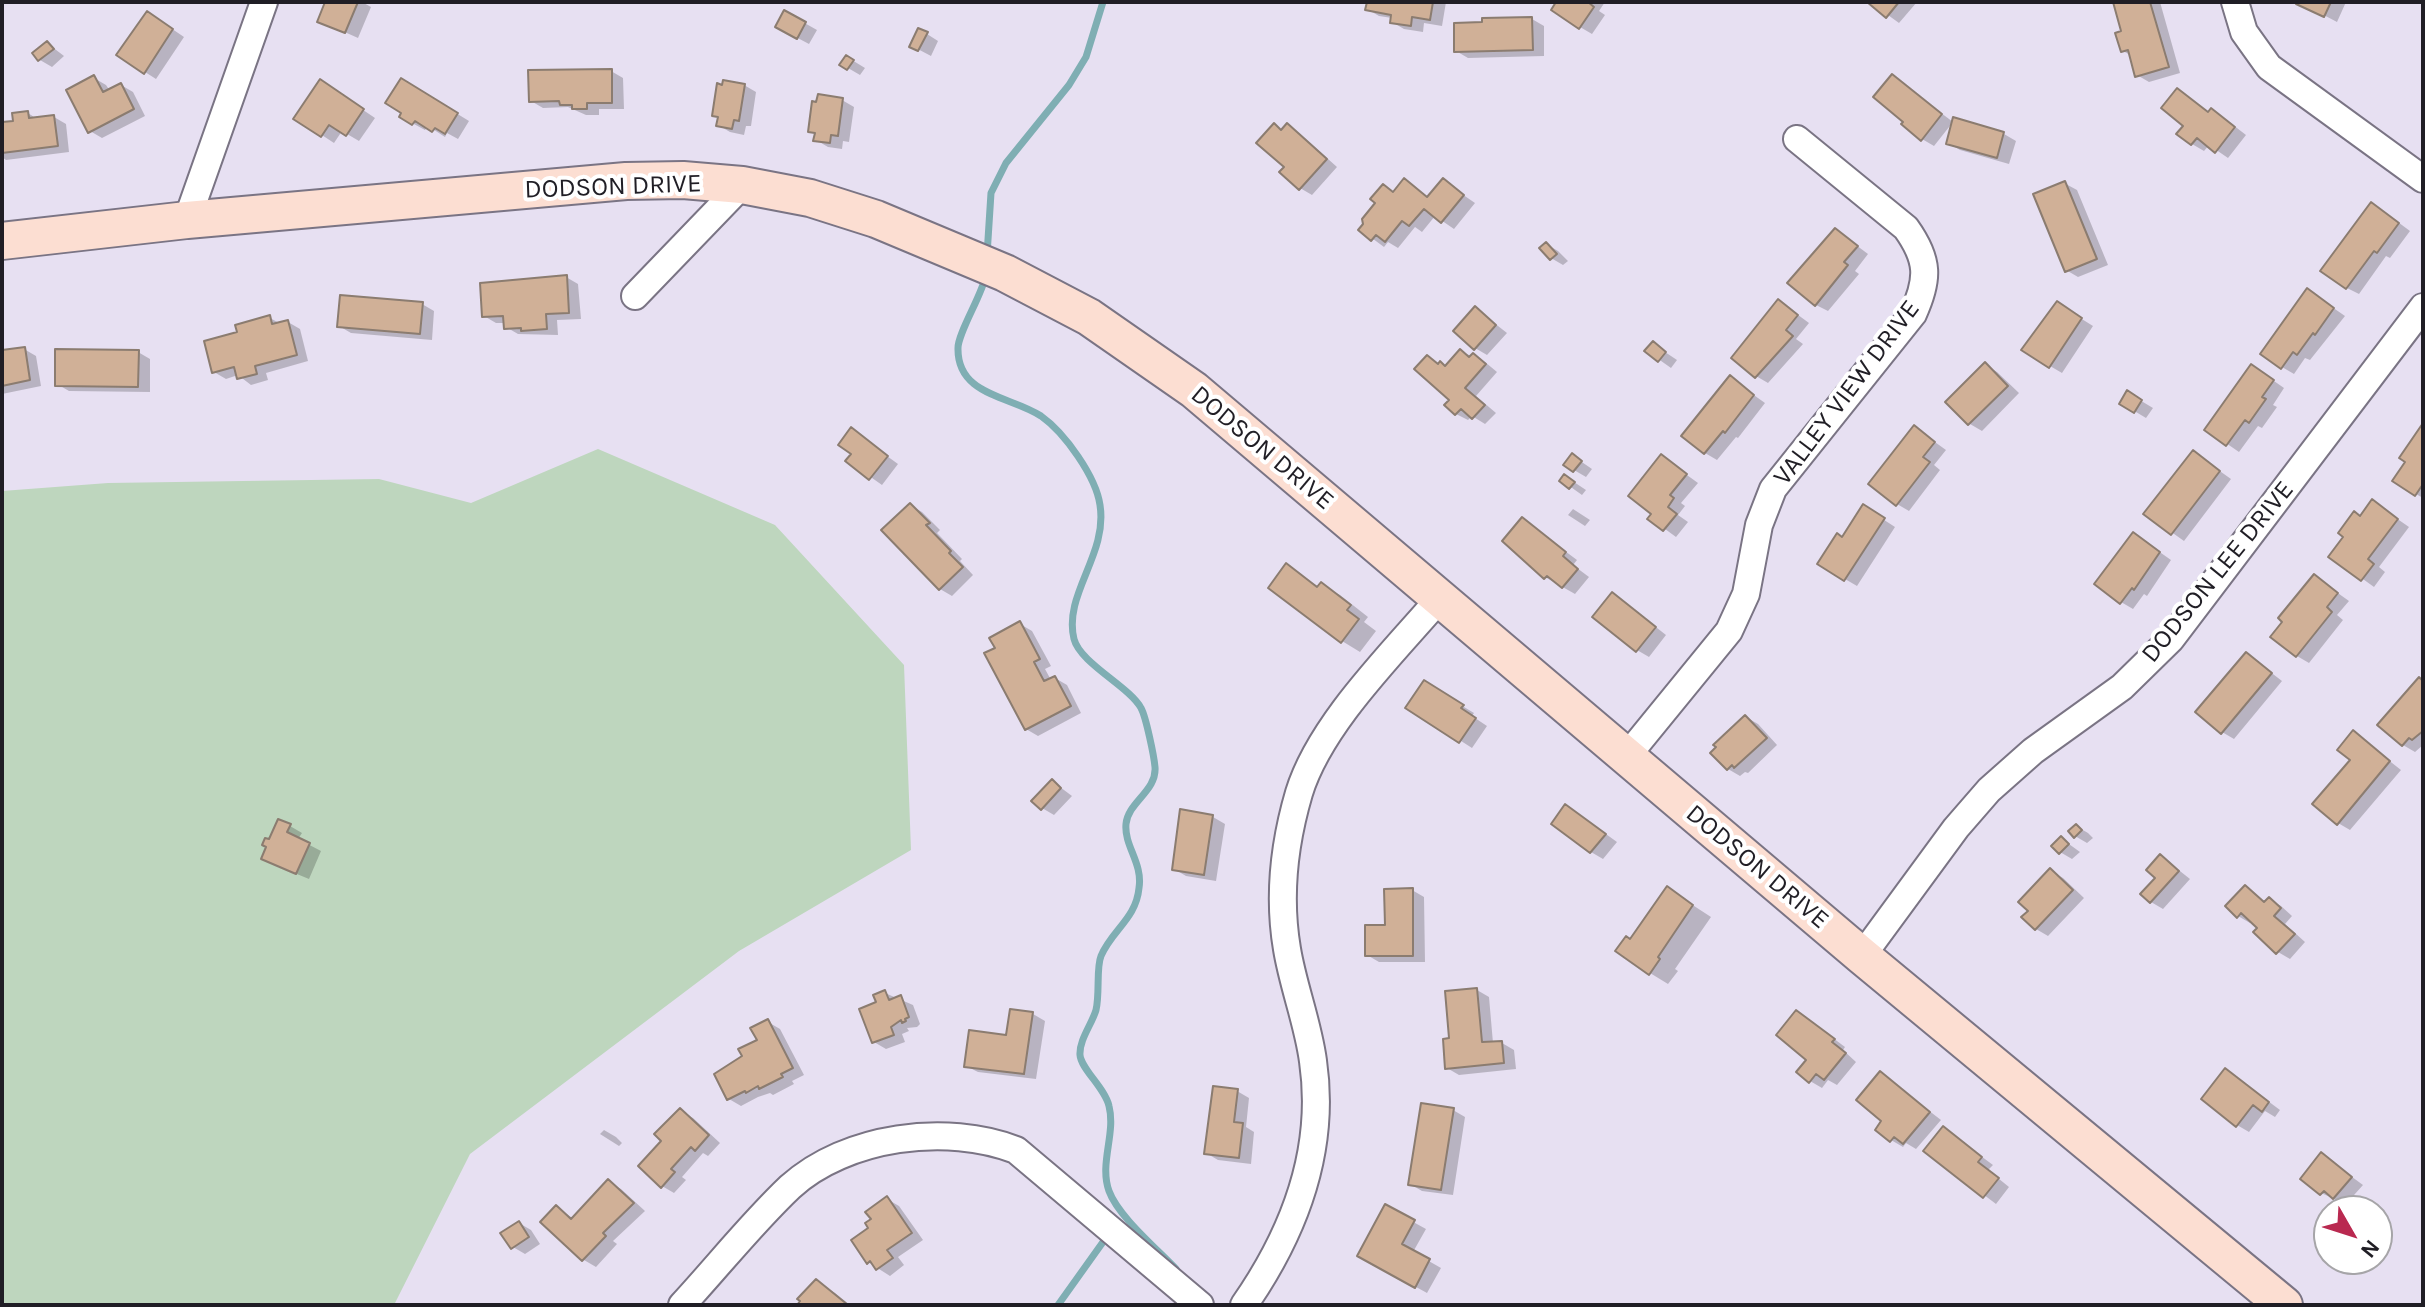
<!DOCTYPE html>
<html>
<head>
<meta charset="utf-8">
<style>
  body { margin:0 }
  #map { position:relative; width:2425px; height:1307px; overflow:hidden; background:#e7e0f2; font-family:Karla,sans-serif }
  canvas { display:block }
  .frame { position:absolute; inset:0; border:4px solid #201e25; pointer-events:none }
  .north { position:absolute; left:2313px; top:1195px; width:80px; height:80px; box-sizing:border-box; background:#fff; border:2px solid #a6a5a8; border-radius:50%; rotate:129deg; font-size:22px; font-weight:700; line-height:32px; text-align:center; color:#201e25 }
  .north::after { content:''; display:block; margin:auto; width:28px; height:36px; background:#b92950; clip-path:polygon(50% 0,100% 100%,50% 72%,0 100%) }
</style>
</head>
<body>
<div id="map">
<canvas width="2425" height="1307"></canvas>
<div class="frame"></div>
<div class="north">N</div>
</div>
<script>
const c = document.querySelector('canvas').getContext('2d');
c.lineJoin = 'round';
function paint(path, color) { c.fillStyle = color; c.fill(path, 'evenodd'); }
function trace(path, color, width, dash) { c.strokeStyle = color; c.lineWidth = width; c.lineCap = dash ? 'butt' : 'round'; c.setLineDash(dash || []); c.stroke(path); }
function label(font, color, halo, rows, align = 'center') {
  c.font = font + ' Karla,sans-serif'; c.lineWidth = 8; c.setLineDash([]); c.textBaseline = 'middle'; c.strokeStyle = halo; c.fillStyle = color; for (const [text, x, y, turn = 0] of rows) {
    c.save(); c.translate(x, y); c.rotate((+turn || 0) * Math.PI / 180); c.textAlign = isNaN(turn) ? turn : align; if (halo) c.strokeText(text, 0, 0); c.fillText(text, 0, 0); c.restore();
  }
}
paint(new Path2D(`
  M598 449 775 525 904 665 911 850 739 951 470 1154 394 1305H2V491L108 483 379 479 471 503Z`), '#bed6be');
paint(new Path2D(`
  M327 2H362L371 7 358 38 320 21Z
  M1369 2H1446L1442 26 1424 23 1423 32 1404 29 1392 22V18L1379 16 1367 9Z
  M1559 2H1605L1599 11 1605 15 1592 34 1580 27Z
  M1870 2H1917L1899 23Z
  M2115 2H2160L2180 73 2149 82 2137 75 2132 56 2123 51V32Z
  M2299 2H2346L2337 22Z
  M785 12 817 30 809 44 777 27Z
  M1532 19 1544 26V56L1468 58 1456 51Z
  M159 20 184 37 156 79 145 72Z
  M927 34 938 41 931 56 912 46Z
  M47 43 64 56 52 67 40 60Z
  M847 57 865 68 860 75 848 68Z
  M611 71 623 78 624 109H599V115H586L568 107 543 108 531 101Z
  M1892 76 1953 122 1934 146 1922 139Z
  M94 78 106 85 110 91 121 85 133 92 145 116 102 138 90 131Z
  M402 80 469 121 458 139 447 133 445 137 428 126 425 130 401 117Z
  M744 85 756 92 751 126H746L744 135 730 132 718 125 720 118 714 115Z
  M332 89 375 118 359 141 342 131 334 143 296 118Z
  M2177 90 2209 113 2212 111 2224 118 2246 135 2228 158 2209 145 2204 151 2192 144Z
  M842 100 854 107 849 142 843 141 842 149 828 147 816 140V135L810 131Z
  M28 113 37 119 54 117 66 124 69 152 6 160 2 157V124L15 122Z
  M1955 120 2004 134 2016 141 2009 164 1960 150 1948 143Z
  M1274 126 1283 131 1287 126 1299 133 1337 167 1312 195 1300 188 1286 167Z
  M1405 181 1429 198 1443 181 1475 203 1454 229 1435 216 1422 232 1415 227 1398 248 1388 242 1384 247 1361 230Z
  M2064 183 2077 190 2108 265 2078 277 2066 270Z
  M2383 211 2410 231 2390 258 2386 256 2359 294 2347 288Z
  M1836 230 1868 254 1855 271 1859 274 1828 311 1816 305Z
  M1546 244 1558 251 1568 261 1563 265 1551 258Z
  M566 277 578 284 581 319 557 320 558 335 518 334 506 327 505 323H496L484 316Z
  M2319 298 2345 316 2310 360 2305 358 2294 374 2282 367Z
  M422 304 434 311 432 340 351 333 339 326Z
  M1475 308 1507 333 1487 355 1475 348Z
  M1790 309 1809 323 1796 339 1803 344 1768 383 1756 376Z
  M2069 311 2093 326 2062 373 2050 366Z
  M270 318 281 324 288 322 300 329 308 361 266 373 268 380 251 385 238 375 226 379 214 372 239 334Z
  M1653 344 1677 360 1671 368 1647 351Z
  M24 349 36 356 41 386 2 394V405V353Z
  M1460 351 1485 362 1497 372 1476 396 1496 413 1485 424 1472 416 1468 420 1456 414 1451 399 1427 357 1446 367Z
  M138 352 150 359V392L69 391 57 384Z
  M1985 365 1997 372 2019 393 1982 431 1970 424 1948 402Z
  M2264 374 2284 388 2273 405 2277 407 2262 428 2258 426 2239 452 2207 430Z
  M1730 378 1765 403 1738 438 1736 437 1717 460 1705 453Z
  M2128 393 2153 408 2146 418 2121 403Z
  M1914 427 1946 450 1934 465 1940 470 1909 511 1897 504Z
  M2423 427V498L2416 494 2408 462Z
  M851 430 898 464 882 485 848 461 853 454Z
  M2193 452 2231 479 2184 541 2146 514Z
  M1573 456 1592 469 1586 477 1574 470Z
  M1662 457 1698 483 1681 503 1685 506 1678 515 1688 522 1676 537 1650 518Z
  M1565 476 1586 490 1582 495 1561 480Z
  M2373 502 2409 527 2379 567 2385 572 2374 587 2331 556Z
  M910 505 922 512 940 530 937 533 962 559 960 561 973 575 952 596 940 589 884 530Z
  M1573 509 1590 520 1585 526 1568 515Z
  M1875 514 1895 527 1857 586 1845 579 1843 539Z
  M1522 519 1577 560 1573 565 1589 577 1575 594 1545 577Z
  M2134 534 2171 560 2147 596 2144 594 2133 609 2121 602Z
  M1287 566 1319 587 1321 585 1340 595 1368 617 1364 622 1376 631 1360 652 1342 641Z
  M2314 576 2349 601 2337 615 2343 620 2309 663 2297 656 2285 621Z
  M1624 602 1666 635 1649 657 1637 650Z
  M1020 624 1032 631 1051 666 1045 669 1051 680 1055 678 1067 685 1081 713 1038 736 1026 729 997 649Z
  M2247 654 2282 681 2234 739 2222 732Z
  M2423 682V745L2415 752 2403 745Z
  M1424 683 1474 713 1472 716 1487 726 1472 748 1408 707Z
  M1746 717 1758 724 1777 745 1748 773 1745 772 1740 776 1728 769 1713 753Z
  M2354 733 2401 770 2350 830 2338 823 2353 760Z
  M1052 781 1072 796 1054 815 1042 808Z
  M1578 814 1617 842 1603 859 1591 852Z
  M1213 817 1225 824 1216 881 1186 876 1174 869Z
  M290 826 302 833 298 839 321 851 309 879 275 865 268 846Z
  M2076 826 2088 833 2093 838 2087 843 2075 836Z
  M2062 839 2080 852 2072 859 2060 852Z
  M2161 856 2190 879 2163 909 2151 902Z
  M2051 871 2063 878 2084 898 2048 936 2036 929 2030 911Z
  M2245 887 2266 903 2269 899 2281 906 2292 916 2285 924 2305 942 2290 959 2278 952 2256 932 2260 928 2252 921 2250 923 2238 916Z
  M1668 889 1711 917 1675 969 1678 971 1668 984 1650 973 1631 941Z
  M1412 890 1424 897 1425 962H1379L1367 955Z
  M1477 990 1489 997 1493 1043H1502L1514 1050 1516 1069 1459 1075 1447 1068 1451 1040Z
  M885 993 913 1005 920 1024 917 1027 907 1028 909 1031 902 1034 905 1042 886 1049 874 1042 879 1003Z
  M1012 1011 1033 1014 1045 1021 1036 1079 978 1072 966 1066 1008 1038Z
  M1809 1020 1845 1047 1843 1050 1856 1062 1837 1085 1828 1080 1822 1088 1810 1081Z
  M768 1022 780 1029 804 1075 792 1081 794 1084 773 1095 770 1093 758 1097 741 1106 729 1099 745 1057 759 1041Z
  M1880 1073 1941 1120 1916 1149 1906 1143 1903 1147 1891 1140 1884 1121Z
  M2237 1078 2280 1110 2275 1117 2265 1111 2249 1132 2237 1125Z
  M1237 1091 1249 1098 1246 1127 1254 1132 1251 1164 1218 1160 1206 1153Z
  M1453 1110 1465 1117 1453 1195 1422 1191 1410 1184Z
  M681 1111 693 1118 720 1143 708 1156 703 1153 682 1177 686 1180 674 1193 662 1186 664 1141Z
  M1943 1128 1993 1165 1988 1170 2009 1187 1996 1204 1926 1151Z
  M604 1130 616 1137 622 1143 619 1146 600 1134Z
  M2322 1155 2363 1185 2346 1204 2321 1193Z
  M609 1182 621 1189 645 1211 613 1241 617 1244 596 1267 584 1260 543 1222 556 1207 574 1219Z
  M887 1199 899 1206 923 1240 898 1257 904 1265 890 1276 868 1262 871 1229Z
  M1386 1207 1426 1229 1413 1252 1441 1268 1427 1293 1360 1256Z
  M519 1223 531 1230 540 1244 525 1254 513 1247Z
  M817 1282 835 1293 850 1305H799Z`), '#0003');
trace(new Path2D(`
  M987 255 991 193 1006 163 1069 85 1086 57 1103 2
  M986 275C982 295 958 333 958 348 957 396 1011 396 1041 416 1065 433 1096 477 1100 505 1108 555 1063 594 1074 639 1080 663 1130 687 1141 708 1146 717 1154 756 1155 767 1157 791 1128 802 1126 824 1124 846 1143 863 1139 888 1136 919 1112 930 1101 956 1096 968 1100 993 1096 1010 1092 1024 1079 1040 1080 1055 1081 1069 1105 1088 1109 1106 1116 1134 1099 1163 1109 1191 1118 1216 1156 1248 1176 1269
  M1058 1305 1108 1235`), '#7faeb3', 7);
const building = new Path2D(`
  M325 2H358L345 33 317 22Z
  M1367 2H1433L1430 20 1412 17 1411 26 1390 23 1391 15 1365 10Z
  M1556 2H1588L1594 7 1579 29 1551 10Z
  M1867 2H1899L1886 18Z
  M2113 2H2150L2169 67 2135 77 2128 50 2121 52 2115 33 2121 31Z
  M2297 2H2331L2324 17 2296 4Z
  M784 10 806 22 797 39 775 27Z
  M147 11 173 29 144 74 116 55Z
  M1532 17 1533 50 1454 52V23L1482 22V18Z
  M918 28 928 32 918 51 909 47Z
  M47 41 54 49 38 61 32 53Z
  M846 55 854 60 847 70 839 65Z
  M612 69V103H587V109H572V105H560L559 101 529 102 528 70Z
  M1892 74 1942 114 1921 141 1901 124 1903 122 1873 97Z
  M94 75 103 92 121 83 134 109 88 133 66 90Z
  M401 78 458 113 445 134 435 128 432 132 415 121 412 125 399 117 401 113 385 103Z
  M320 79 364 109 346 136 329 125 321 137 293 119Z
  M723 80 745 84 739 121 734 120 732 129 716 126 718 117 712 116 717 83 722 85Z
  M2177 88 2208 112 2211 108 2235 127 2215 153 2197 138 2191 145 2176 134 2183 126 2161 108Z
  M818 94 843 98 838 136 831 135 830 143 813 141 815 133 808 132 812 101 816 102Z
  M28 111 29 118 54 115 58 146 2 153V122L13 121 12 113Z
  M1953 117 2004 132 1997 158 1946 144Z
  M1274 123 1281 130 1287 123 1327 159 1299 190 1279 172 1284 167 1256 143Z
  M1404 178 1427 197 1443 178 1464 195 1441 223 1424 209 1409 226 1402 221 1385 242 1376 235 1371 241 1358 230 1363 224 1362 219 1375 203 1370 199 1383 184 1393 192Z
  M2065 181 2097 259 2065 272 2033 194Z
  M2371 202 2399 223 2377 253 2374 251 2346 289 2320 271Z
  M1835 228 1858 246 1844 262 1848 265 1815 306 1787 283Z
  M1546 242 1557 254 1550 260 1539 248Z
  M567 275 569 313 546 314 547 329 521 331V328L504 329 503 316 482 317 480 283Z
  M2307 288 2334 308 2315 335 2313 333 2297 355 2293 352 2281 369 2260 354Z
  M340 295 423 302 420 334 337 327Z
  M1778 299 1798 315 1786 330 1793 336 1755 378 1731 358Z
  M2057 301 2082 318 2049 368 2021 350Z
  M1475 306 1496 325 1474 350 1453 331Z
  M270 315 272 324 288 320 297 355 255 366 257 374 237 379 234 367 212 373 204 341 237 332 235 325Z
  M1653 341 1666 352 1658 362 1644 351Z
  M25 347 30 380 2 386V350Z
  M55 349 139 350 138 387 55 386Z
  M1460 349 1469 357 1473 353 1486 364 1465 388 1485 405 1472 419 1461 409 1455 415 1444 405 1449 400 1414 369 1427 355 1438 364 1440 361 1445 366Z
  M1985 362 2008 386 1968 425 1945 402Z
  M2251 364 2274 380 2262 397 2266 399 2249 423 2245 420 2226 446 2204 430Z
  M1730 375 1754 395 1725 433 1723 431 1704 454 1681 436Z
  M2127 390 2142 400 2134 413 2119 404Z
  M2423 423V484L2415 496 2392 481 2405 462 2399 458Z
  M1914 425 1935 442 1923 457 1930 462 1896 506 1868 484Z
  M851 427 888 456 869 480 845 461 851 454 838 445Z
  M2193 450 2220 471 2171 535 2143 514Z
  M1572 453 1582 461 1573 472 1563 465Z
  M1661 454 1687 474 1670 495 1674 498 1668 507 1677 514 1663 531 1647 519 1651 514 1628 496Z
  M1564 474 1575 482 1569 489 1559 481Z
  M2372 499 2398 519 2368 559 2374 564 2361 581 2328 557 2343 537 2338 533 2354 511 2360 516Z
  M910 503 930 523 926 525 951 551 949 553 963 567 939 590 881 530Z
  M1863 504 1885 518 1844 581 1817 564 1837 533 1842 537Z
  M1522 517 1566 552 1563 556 1578 569 1562 588 1547 576 1544 579 1502 541Z
  M2133 532 2160 552 2134 590 2132 588 2120 604 2094 584Z
  M1286 563 1317 587 1321 582 1351 605 1347 610 1359 619 1341 643 1268 588Z
  M2314 574 2338 593 2327 607 2332 612 2296 657 2270 637 2282 622 2278 618Z
  M1612 592 1656 627 1636 652 1592 617Z
  M1020 621 1040 659 1034 662 1044 681 1055 676 1071 706 1025 730 984 653 995 648 989 638Z
  M2246 652 2272 673 2221 734 2195 712Z
  M2419 677 2423 681V731L2412 740 2409 738 2402 746 2377 725Z
  M1424 680 1464 705 1461 708 1476 718 1459 743 1405 708Z
  M1745 715 1767 738 1734 768 1732 765 1727 770 1710 753 1716 747 1713 745Z
  M2353 730 2390 761 2337 825 2312 804 2350 760 2337 750Z
  M1052 779 1061 788 1041 810 1031 801Z
  M1565 804 1606 834 1590 853 1551 824Z
  M1180 809 1213 815 1204 875 1172 870Z
  M278 819 291 824 287 832 310 843 296 874 261 859 266 847 262 845 265 838 269 839Z
  M2076 824 2082 830 2074 838 2068 831Z
  M2061 836 2069 844 2059 854 2051 846Z
  M2160 854 2179 871 2150 903 2140 894 2155 878 2146 870Z
  M2050 868 2073 890 2035 930 2021 917 2028 911 2018 902Z
  M2245 885 2264 902 2269 897 2281 908 2274 916 2295 934 2276 954 2253 932 2257 928 2241 913 2237 918 2225 906Z
  M1667 886 1693 905 1658 957 1660 959 1649 975 1615 951 1626 936 1630 939Z
  M1413 888V956H1365V925H1385L1384 889Z
  M1477 988 1482 1042 1502 1041 1504 1063 1445 1069 1443 1039 1449 1038 1445 991Z
  M885 990 889 1000 901 995 909 1017 905 1019 906 1021 902 1023 901 1020 891 1027 894 1035 872 1043 859 1009 876 1002 873 995Z
  M1010 1009 1033 1012 1024 1074 964 1067 969 1030 1006 1035Z
  M1796 1010 1835 1039 1832 1042 1846 1053 1824 1080 1816 1074 1809 1083 1796 1072 1806 1060 1776 1035Z
  M768 1019 793 1068 781 1074 783 1077 759 1089 758 1086 746 1093 745 1091 727 1100 714 1074 742 1056 738 1049 757 1040 750 1028Z
  M2225 1068 2269 1102 2262 1112 2253 1105 2236 1127 2201 1099Z
  M1880 1071 1930 1112 1903 1144 1894 1137 1890 1142 1875 1130 1881 1121 1856 1100Z
  M1213 1086 1238 1089 1234 1122 1243 1123 1239 1158 1204 1154Z
  M1421 1103 1454 1108 1441 1190 1408 1185Z
  M680 1108 709 1135 695 1151 691 1147 671 1169 675 1172 661 1188 638 1166 661 1141 654 1134Z
  M1943 1126 1982 1157 1978 1162 1999 1178 1983 1198 1923 1151Z
  M2321 1152 2352 1177 2333 1199 2324 1191 2320 1195 2300 1179Z
  M608 1179 634 1203 603 1233 606 1236 582 1261 540 1222 556 1205 571 1219Z
  M887 1196 912 1233 887 1250 893 1258 876 1270 870 1261 867 1264 851 1240 868 1228 865 1223 871 1219 865 1212Z
  M1385 1204 1415 1220 1402 1244 1430 1259 1415 1288 1357 1256Z
  M519 1221 529 1237 511 1249 500 1233Z
  M816 1279 848 1305H797L800 1301 797 1299Z`);
paint(building, '#d0b097');
trace(building, '#8b7c70', 2);
const street = new Path2D(`
  M2235 2 2244 32 2269 67 2423 179
  M187 220 264 2
  M635 296 742 185
  M1627 756 1729 631 1746 594 1759 525 1773 489 1913 314C1929 279 1929 260 1906 228L1797 139
  M1862 956 1956 828 1989 790 2033 751 2122 687 2171 639 2423 307
  M682 1305C718 1266 752 1223 790 1187 846 1136 947 1123 1016 1150L1200 1305
  M1244 1305C1294 1233 1326 1150 1313 1061 1308 1023 1293 986 1287 949 1278 896 1284 844 1299 793 1320 724 1393 653 1440 598`);
const secondary = new Path2D(`
  M2 241 187 220 626 181 683 180 742 185 810 198 876 219 1005 273 1089 317 1194 390 1862 956 2284 1305`);
trace(street, '#7a7484', 30);
trace(secondary, '#7a7484', 40);
trace(street, '#fff', 26);
trace(secondary, '#fcded2', 36);
label('26px', '#201e25', '#fff', [
  ["DODSON DRIVE",613,187,-2],
  ["VALLEY VIEW DRIVE",1847,393,-53],
  ["DODSON DRIVE",1262,448,40],
  ["DODSON LEE DRIVE",2218,572,-51],
  ["DODSON DRIVE",1757,867,40]
]);
</script>
</body>
</html>
